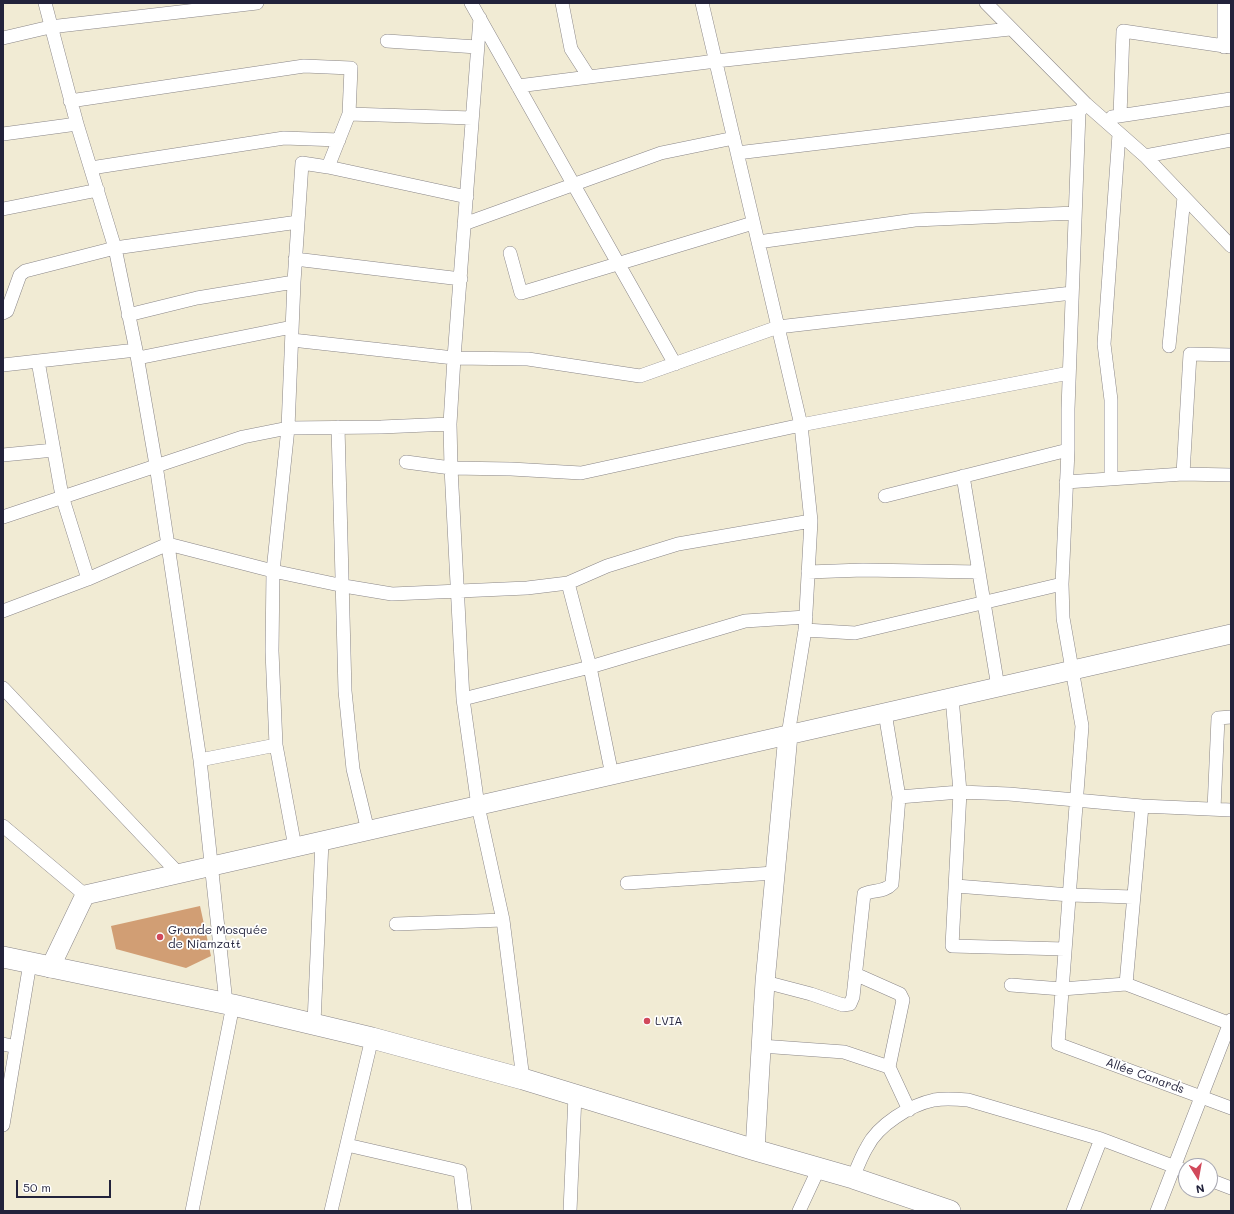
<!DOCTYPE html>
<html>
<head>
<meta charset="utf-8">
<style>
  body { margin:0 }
  #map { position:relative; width:1234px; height:1214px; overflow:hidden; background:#f1ebd4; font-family:Mali,sans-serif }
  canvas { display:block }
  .frame { position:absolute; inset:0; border:4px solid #22223b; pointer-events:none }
  .north { position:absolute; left:1178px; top:1158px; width:40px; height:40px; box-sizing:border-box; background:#fff; border:1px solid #a7a7b1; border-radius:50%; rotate:169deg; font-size:11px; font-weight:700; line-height:16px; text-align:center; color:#22223b }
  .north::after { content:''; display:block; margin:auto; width:14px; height:18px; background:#d1495b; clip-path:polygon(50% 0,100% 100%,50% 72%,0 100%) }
  .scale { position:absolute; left:16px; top:1180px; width:95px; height:18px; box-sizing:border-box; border:2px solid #22223b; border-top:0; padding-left:5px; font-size:12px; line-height:14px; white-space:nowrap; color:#22223b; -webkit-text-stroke:3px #fff; paint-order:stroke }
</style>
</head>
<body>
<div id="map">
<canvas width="1234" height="1214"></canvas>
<div class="frame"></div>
<div class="north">N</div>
<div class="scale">50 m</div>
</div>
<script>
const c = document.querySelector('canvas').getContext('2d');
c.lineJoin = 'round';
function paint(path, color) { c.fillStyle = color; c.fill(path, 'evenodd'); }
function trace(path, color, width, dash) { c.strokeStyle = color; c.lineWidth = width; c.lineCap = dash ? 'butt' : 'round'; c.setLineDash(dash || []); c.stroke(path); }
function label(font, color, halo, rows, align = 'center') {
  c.font = font + ' Mali,sans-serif'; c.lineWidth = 3.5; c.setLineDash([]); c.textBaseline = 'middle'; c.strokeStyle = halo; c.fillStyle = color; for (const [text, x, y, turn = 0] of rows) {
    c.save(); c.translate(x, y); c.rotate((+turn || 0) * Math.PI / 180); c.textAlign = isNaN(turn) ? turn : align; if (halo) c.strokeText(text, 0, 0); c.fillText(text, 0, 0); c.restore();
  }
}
paint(new Path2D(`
  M200 906 211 956 186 968 116 949 111 926Z`), '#d19e74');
const street = new Path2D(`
  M45 3 77 124 115 248 136 350 156 465 200 760 226 1003
  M471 3 675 364
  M562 3 571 49 589 77
  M702 3 801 425 811 521 805 630 788 735
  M986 3 1086 104 1145 156 1231 246
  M480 18 454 358 450 424 451 468 463 699 478 806 503 920 523 1079
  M3 38 50 27 257 3
  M387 41 477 47
  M1224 47V3
  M518 86 716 61 1010 29
  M70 101 304 66 351 68 349 114 328 167
  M1079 112 1068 409V450L1062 584 1063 618 1082 726 1058 1044 1231 1108
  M349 114 472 118
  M1120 116 1123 31 1231 47
  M1112 117 1231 99
  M3 134 77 124
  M737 153 1079 112 1086 104
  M1145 156 1231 140
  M91 168 284 138 339 140
  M3 209 98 190
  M464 224 661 153 734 138
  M758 242 915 220 1075 213
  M510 253 521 293 753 223
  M295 259 461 279
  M3 313 7 311 20 275 25 271 115 248 298 222
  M128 315 197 298 294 282
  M292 340 454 358 528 359 640 376 778 327 1072 293
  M1169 346 1184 197
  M138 358 292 327
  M38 361 62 496 88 579
  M3 365 136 350
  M338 427 345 691 353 769 368 831
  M3 455 54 450
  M406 462 451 468 511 469 581 473 801 425 1069 373
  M1183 474 1190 354 1231 355
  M963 476 998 687
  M1111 478V400L1104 344 1119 134
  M1066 482 1183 474 1231 475
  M885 496 1068 450
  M3 517 243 437 288 428 381 427 450 424
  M808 572 863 570 979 572
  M568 583 590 667 612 775
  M3 611 88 579 168 544 273 571 344 586 392 594 527 588 568 583 607 566 678 544 811 521
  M805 630 855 633 1062 584
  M3 688 179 874
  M952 697 960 792 952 946 1065 949
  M463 699 590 667 745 621 806 617
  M200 760 276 745
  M899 797 960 792 1009 794 1142 806 1231 810
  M1214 809 1218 718 1231 717
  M3 826 85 895
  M295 847 276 745 272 651 273 571 288 428 294 282 302 163 328 167 467 197
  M627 883 774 873
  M956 886 1070 895 1133 897
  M396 924 503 920
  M765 982 811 994 843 1005 850 1004 853 997 864 894C873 890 885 892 892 884L899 797 885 713
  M1126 984 1142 806
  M1011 985 1062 989 1126 984 1231 1024
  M314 1023 322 841
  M3 1044 16 1047
  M761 1046 844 1052 889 1067 903 1000 900 994 855 974
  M889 1067 909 1110
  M3 1125 30 963
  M347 1145 460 1171 465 1211
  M853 1178C857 1168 861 1157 867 1147 878 1125 910 1105 934 1100 945 1098 957 1099 968 1100L1101 1139 1186 1171
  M1210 1180 1231 1188
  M192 1211 233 1005
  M331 1211 372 1038
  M570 1211 575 1095
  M799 1211 819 1168
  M1073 1211 1101 1139
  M1157 1211 1231 1020`);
const secondary = new Path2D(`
  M50 968 85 895 1231 634
  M755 1150 765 982 788 735`);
const primary = new Path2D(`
  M3 957 233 1005 372 1038 523 1079 755 1150 853 1178 950 1211`);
trace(street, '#8a8688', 14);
trace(secondary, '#8a8688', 20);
trace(primary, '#8a8688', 22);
trace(street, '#fff', 13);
trace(secondary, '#fff', 19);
trace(primary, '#fff', 21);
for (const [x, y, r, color] of [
  [160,937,4,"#d1495b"],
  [647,1021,4,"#d1495b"]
]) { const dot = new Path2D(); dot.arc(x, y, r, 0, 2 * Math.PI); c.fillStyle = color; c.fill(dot); trace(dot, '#fff', 1.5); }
label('12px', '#22223b', '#fff', [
  ["Grande Mosquée",168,930],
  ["de Niamzatt",168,944],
  ["LVIA",655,1021]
], 'left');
label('12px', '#22223b', '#fff', [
  ["Allée Canards",1145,1076,20]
]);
</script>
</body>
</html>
